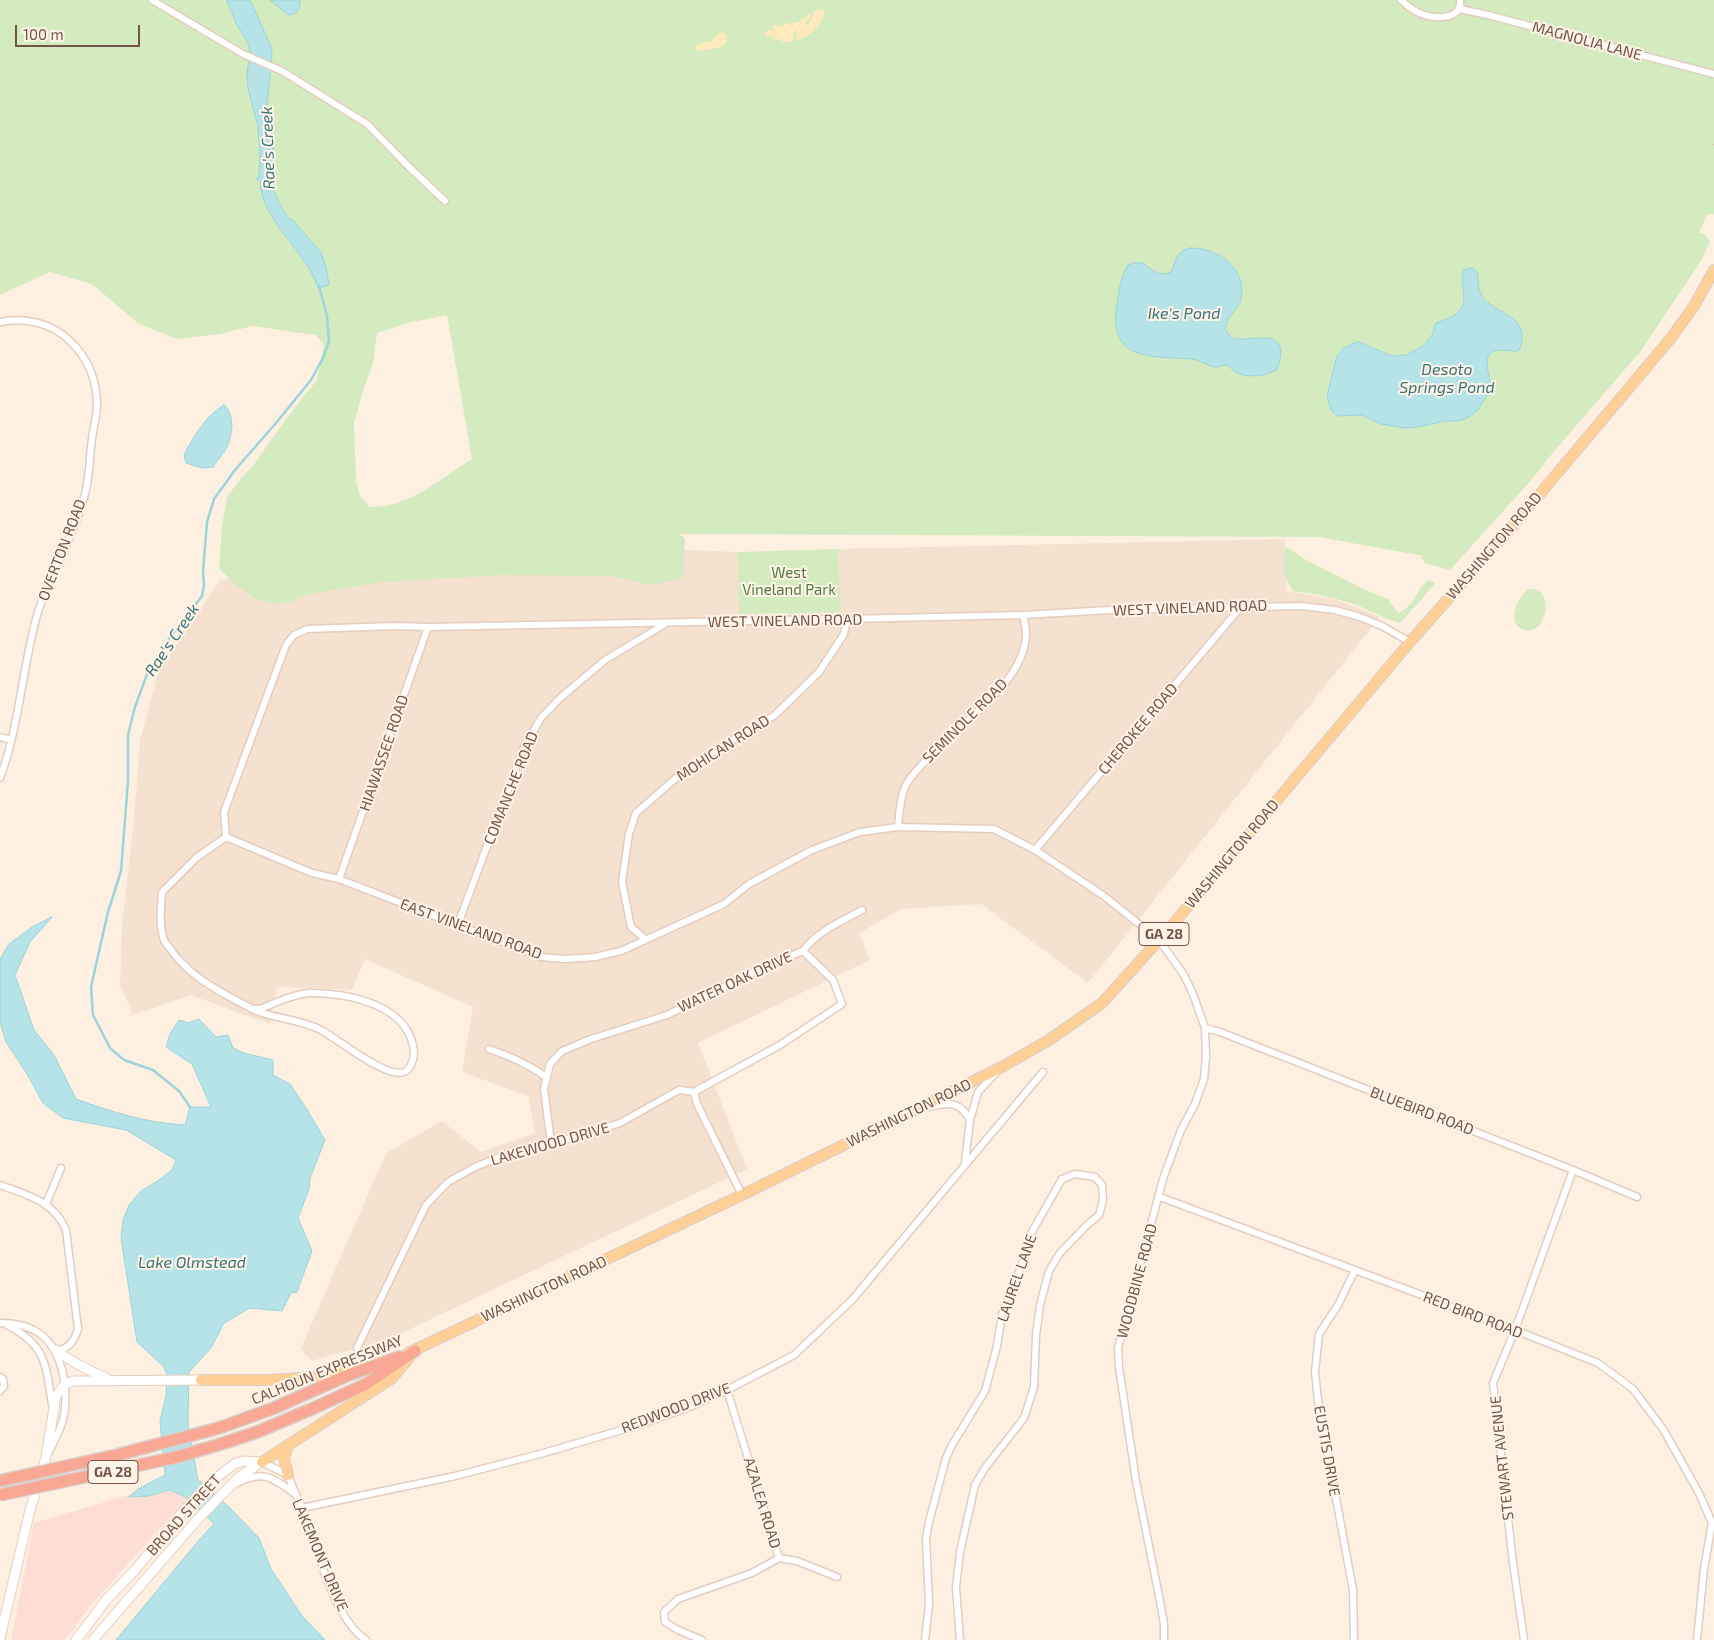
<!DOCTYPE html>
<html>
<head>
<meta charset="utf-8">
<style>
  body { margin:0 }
  #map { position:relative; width:1714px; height:1640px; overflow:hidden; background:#fdf0e1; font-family:"Exo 2",sans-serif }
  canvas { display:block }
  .scale { position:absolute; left:15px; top:25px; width:125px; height:22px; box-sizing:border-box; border:2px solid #755447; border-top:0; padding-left:6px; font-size:15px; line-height:18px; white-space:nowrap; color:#755447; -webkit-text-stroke:4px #fff4e8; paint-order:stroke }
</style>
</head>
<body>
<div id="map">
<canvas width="1714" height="1640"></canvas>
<div class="scale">100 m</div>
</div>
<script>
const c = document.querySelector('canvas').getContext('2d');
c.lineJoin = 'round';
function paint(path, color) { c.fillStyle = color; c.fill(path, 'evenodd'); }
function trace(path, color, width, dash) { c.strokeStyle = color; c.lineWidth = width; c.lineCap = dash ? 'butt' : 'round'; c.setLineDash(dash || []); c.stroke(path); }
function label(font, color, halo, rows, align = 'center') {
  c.font = font + ' "Exo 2",sans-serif'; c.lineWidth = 4; c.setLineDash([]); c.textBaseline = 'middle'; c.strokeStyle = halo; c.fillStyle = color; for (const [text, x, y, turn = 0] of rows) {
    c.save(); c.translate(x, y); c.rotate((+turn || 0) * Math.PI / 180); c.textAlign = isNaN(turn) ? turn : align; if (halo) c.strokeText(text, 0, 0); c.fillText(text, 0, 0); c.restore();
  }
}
paint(new Path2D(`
  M1285 539 1286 591 1335 599 1380 617 1088 983 981 904 901 909 859 933 870 960 698 1043 747 1169 387 1340 311 1361 301 1348 386 1153 442 1121 481 1152 535 1133 528 1096 462 1072 473 1007 365 959 352 990 277 987 270 1024 191 995 133 1015 120 985 122 925 134 820 140 741 158 672 220 580 505 542 737 552 740 614 840 612 838 549Z`), '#f5e1cf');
paint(new Path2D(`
  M172 1491 187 1498 92 1604 65 1640H11L34 1523 132 1494 149 1496Z`), '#feddd4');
paint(new Path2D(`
  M0 0H1714V214H1708L1699 232 1705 234 1710 242 1701 261 1640 352 1550 456 1534 477 1450 570 1425 563 1421 558 1423 556 1319 537 679 534 685 538 683 578 652 585 612 576 502 575 384 582 310 594 290 602 273 604 255 598 234 584 219 568 222 526 227 497 239 481 255 463 292 411 317 380 324 344 315 335 253 326 220 334 176 339 138 323 92 284 50 272 0 295ZM447 315 472 459C441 478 409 508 370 507L360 496 356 481 354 424 363 390 373 364 377 333 408 323Z
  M1288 548 1306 560 1363 589 1388 599 1398 613C1414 607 1415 591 1428 580L1435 583 1421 600 1400 623C1385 619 1373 612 1359 606 1338 598 1316 594 1293 591L1284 575 1285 549Z
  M838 549 841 612 739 614 737 552Z
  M1529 589C1554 585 1549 634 1526 630 1505 627 1516 597 1529 589Z`), '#d4eabf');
paint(new Path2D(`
  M821 9 825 11C823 23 810 37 798 40L796 38 797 30 793 33 794 41 781 42 782 38 775 41 773 37 765 35V32L768 30 777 31 772 28 773 25H776L782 27 786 22 792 26 794 22H800L802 18H805L810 13 811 16 805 24 808 26 815 11Z
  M719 33H723L727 36C727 49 718 48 709 49 703 50 702 52 696 50L697 44 711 41Z`), '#feeaba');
const water = new Path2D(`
  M227 0H250L270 44 272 51 271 69 267 103V114L273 146 271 183 279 203 290 220H293L321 253 326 267 329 285 318 288C305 247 263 225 260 181L256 179 259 177 260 153 258 127 248 88 247 74 250 52 248 43 236 23Z
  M270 0H300C300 8 299 14 289 15Z
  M1191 248C1219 248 1247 269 1241 299 1240 310 1216 323 1230 336 1242 348 1295 318 1277 370 1265 376 1249 378 1237 373 1233 371 1231 367 1227 365 1224 365 1219 367 1216 367 1209 367 1199 359 1191 359 1150 356 1108 361 1117 305 1119 291 1120 278 1128 265 1150 255 1150 281 1171 272 1177 259 1175 251 1191 248Z
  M1472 268 1477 272C1479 280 1477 288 1482 296 1493 313 1525 314 1522 340 1521 345 1521 348 1518 351 1513 352 1508 350 1502 350 1477 350 1491 376 1491 389L1477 411 1469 417 1459 421H1445L1417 427 1405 428 1381 424 1362 415 1338 416 1331 410 1327 396 1337 356 1344 348 1354 343 1359 342 1392 356 1406 355 1423 346 1427 342 1432 335 1436 323C1442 320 1449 319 1455 315 1472 303 1458 285 1464 270Z
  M224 405C235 415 233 433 227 447 224 454 217 460 213 467L202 468 186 463 184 455C194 436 205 416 224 405Z
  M52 917 30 942 15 975 34 1030 54 1055 76 1099C112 1112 147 1123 185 1125L190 1107H211L192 1064 166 1047 170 1034 179 1020 188 1023 199 1019 216 1037 228 1035 233 1048 244 1053 273 1060V1075L290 1084 306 1108 325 1140 310 1178 309 1189 298 1218 312 1251 297 1292 291 1293 282 1311 250 1308 224 1323 211 1348 189 1372 188 1425 198 1480 228 1506 259 1538 271 1569 302 1616 325 1640H116L199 1540 214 1524 187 1498 170 1490 149 1496 129 1497 138 1489 165 1475 160 1421 166 1396 167 1374 163 1366 137 1342 121 1238 123 1220 129 1205 141 1191 156 1182 172 1170 176 1160 126 1130 63 1118 43 1103 27 1074 6 1042 0 1022V959L9 944 32 927Z`);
paint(water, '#b5e3e7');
trace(water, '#9bd4d9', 1);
trace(new Path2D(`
  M190 1107 179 1091 153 1070 124 1060 110 1048 93 1015 91 987 108 912 121 871 128 781V735L135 707 147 674 170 637 202 596 204 585 203 571 207 522 214 499 235 470 276 423 311 380 323 358 329 341 327 316 319 286`), '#9bd4d9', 2.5);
trace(new Path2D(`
  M1714 145V144`), '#dbc9ba', 6, [6, 3]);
const street = new Path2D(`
  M152 0 243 54 282 71 367 124 409 167 445 201
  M1401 0C1407 6 1415 12 1424 15 1437 19 1463 19 1460 0
  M1460 9 1488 15 1714 74
  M0 322C25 317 52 323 70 341 88 358 97 381 97 406 97 417 93 428 92 439 90 452 90 465 88 477 86 498 77 519 69 539 59 565 43 591 36 619 22 671 19 727 0 778
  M0 737 11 740
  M898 827C899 814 900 801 904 789 908 778 919 768 927 759 957 725 1026 683 1026 633 1026 627 1024 621 1023 615
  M226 837 312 873 339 879 541 957 566 959 595 957 621 951 724 904 749 884 812 850 860 832 898 827 994 829 1035 850 1104 896 1159 940 1184 975 1193 994 1205 1028 1206 1057 1204 1079 1195 1104 1181 1130 1163 1179 1118 1348 1119 1367 1136 1481 1159 1596 1164 1624V1640
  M226 837 224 812 286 645 294 635 307 629 395 626 428 627 847 619 1023 615 1110 610 1302 606 1335 610 1360 617 1382 626 1410 642
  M226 837 196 858 162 892C161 907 159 923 163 937 164 942 168 946 171 950 190 976 212 987 239 1002 246 1005 252 1010 259 1012 279 1019 302 1020 321 1030 338 1039 386 1079 404 1072 410 1070 414 1060 414 1053 411 1006 352 994 314 993 298 992 275 1003 260 1009H253
  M1035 850 1240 608
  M339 879 428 627
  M458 924 524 747 541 718 560 698 605 660 665 624
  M645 939 631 927 622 882 629 834 636 813 684 771 724 745 775 715 819 672 844 634 847 619
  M803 951C816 932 842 921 862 910
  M1205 1028 1220 1032 1573 1170 1637 1197
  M489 1049C510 1056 528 1064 546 1077
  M929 1107C948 1102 960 1101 970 1120
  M551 1143 544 1089 550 1064 562 1051 591 1039 667 1015 770 964 803 951 833 980 842 1004 780 1045 694 1092
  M965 1162 970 1120 978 1092 996 1073
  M0 1185C27 1195 54 1201 66 1230L78 1329C75 1340 68 1350 56 1350
  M1160 1197 1515 1330 1598 1363 1633 1389 1663 1429 1699 1493 1712 1523
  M46 1204 61 1168
  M0 1323C36 1323 55 1339 63 1374 66 1389 67 1404 63 1420 60 1431 54 1441 49 1452
  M7 1325C46 1345 46 1364 52 1405
  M357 1348 426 1205 448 1182 475 1167 514 1151 585 1135 620 1123 679 1090 694 1092 697 1104 742 1195
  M0 1377 3 1379 4 1386 0 1391
  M727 1390 779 1558 797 1561 837 1577
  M262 1462 288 1475C292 1487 298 1498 303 1510 317 1547 333 1618 366 1640
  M237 1483C263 1470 272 1477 294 1493
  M302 1508 455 1476 540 1454 642 1424 692 1406 727 1390 794 1355 852 1300 1043 1072
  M702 1640 678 1630 665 1622 664 1612 678 1599 752 1573 779 1558
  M925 1640 929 1604 926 1538 929 1522 946 1458 952 1445 985 1391 997 1346 1002 1314 1024 1259 1029 1237 1062 1179 1075 1174 1095 1177 1102 1185 1103 1200 1099 1215 1087 1225 1060 1253 1049 1271 1040 1305 1036 1335 1034 1387 1024 1418 985 1468 975 1485 960 1552 956 1587 960 1640
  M1354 1640 1353 1590 1318 1401 1315 1372 1319 1334 1338 1305 1355 1270
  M1524 1640 1513 1563 1493 1383 1515 1330 1573 1170
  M1697 1640 1704 1569 1712 1523`);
const secondary = new Path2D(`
  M56 1350C71 1362 87 1370 106 1378
  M0 1638 30 1510 46 1457 56 1396 65 1384 73 1381 201 1380
  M76 1640 107 1599 135 1570 185 1509 217 1477 236 1463 244 1461 262 1462
  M93 1640 197 1520 237 1479 261 1462`);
const primary = new Path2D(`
  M408 1353 742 1195 1000 1068 1049 1040 1102 1003 1168 930 1410 642 1518 520 1671 338 1694 306 1714 270
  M201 1380H270L323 1376 360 1366
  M288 1445 284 1458 288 1475
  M262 1462 391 1379 409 1358`);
const highway = new Path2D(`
  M219 1428 274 1408 346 1376 399 1357
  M224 1443 257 1432 314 1408 366 1384 415 1351`);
trace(street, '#e3cdbf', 9);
trace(secondary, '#e8cebc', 11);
trace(primary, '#d8cfcb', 12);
trace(highway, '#d8cfcb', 14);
trace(street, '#fff', 6);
trace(secondary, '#fff', 9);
trace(primary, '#fed097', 10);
trace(highway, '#f9a895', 11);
const highwayBridge = new Path2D(`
  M0 1481 117 1455 219 1428
  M0 1495 177 1457 224 1443`);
trace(highwayBridge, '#d8cfcb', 14, []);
trace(highwayBridge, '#f9a895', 11);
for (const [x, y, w] of [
  [1164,934,50],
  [113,1472,50]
]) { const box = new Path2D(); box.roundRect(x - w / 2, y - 11.5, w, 23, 4); c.fillStyle = '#fff4e8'; c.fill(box); trace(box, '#755447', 1); }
label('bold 14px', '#755447', null, [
  ["GA 28",1164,934],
  ["GA 28",113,1472]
]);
label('15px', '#755447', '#fff4e8', [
  ["MAGNOLIA LANE",1587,41,15],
  ["WASHINGTON ROAD",1494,546,-49],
  ["OVERTON ROAD",62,550,-69],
  ["WEST VINELAND ROAD",1190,608,-2],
  ["WEST VINELAND ROAD",785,621,-1],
  ["SEMINOLE ROAD",965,721,-45],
  ["CHEROKEE ROAD",1138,729,-50],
  ["MOHICAN ROAD",723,748,-33],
  ["HIAWASSEE ROAD",384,753,-71],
  ["COMANCHE ROAD",511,788,-68],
  ["WASHINGTON ROAD",1232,854,-50],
  ["EAST VINELAND ROAD",471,929,20],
  ["WATER OAK DRIVE",735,982,-25],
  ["BLUEBIRD ROAD",1422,1111,21],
  ["WASHINGTON ROAD",909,1113,-26],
  ["LAKEWOOD DRIVE",550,1144,-16],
  ["LAUREL LANE",1017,1278,-71],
  ["WOODBINE ROAD",1137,1281,-75],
  ["WASHINGTON ROAD",544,1289,-25],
  ["RED BIRD ROAD",1473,1315,21],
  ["CALHOUN EXPRESSWAY",327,1370,-22],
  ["REDWOOD DRIVE",676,1408,-21],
  ["EUSTIS DRIVE",1327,1451,80],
  ["STEWART AVENUE",1502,1458,-96],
  ["AZALEA ROAD",762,1503,73],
  ["BROAD STREET",184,1515,-48],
  ["LAKEMONT DRIVE",320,1555,67]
]);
label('15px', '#547b3f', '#fff4e8', [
  ["West",789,573],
  ["Vineland Park",789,590]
]);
label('italic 16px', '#3a757b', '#fff4e8', [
  ["Rae's Creek",268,148,-92],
  ["Ike's Pond",1184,314],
  ["Desoto",1447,370],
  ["Springs Pond",1447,388],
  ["Rae's Creek",172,640,-56],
  ["Lake Olmstead",192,1263]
]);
</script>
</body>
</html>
